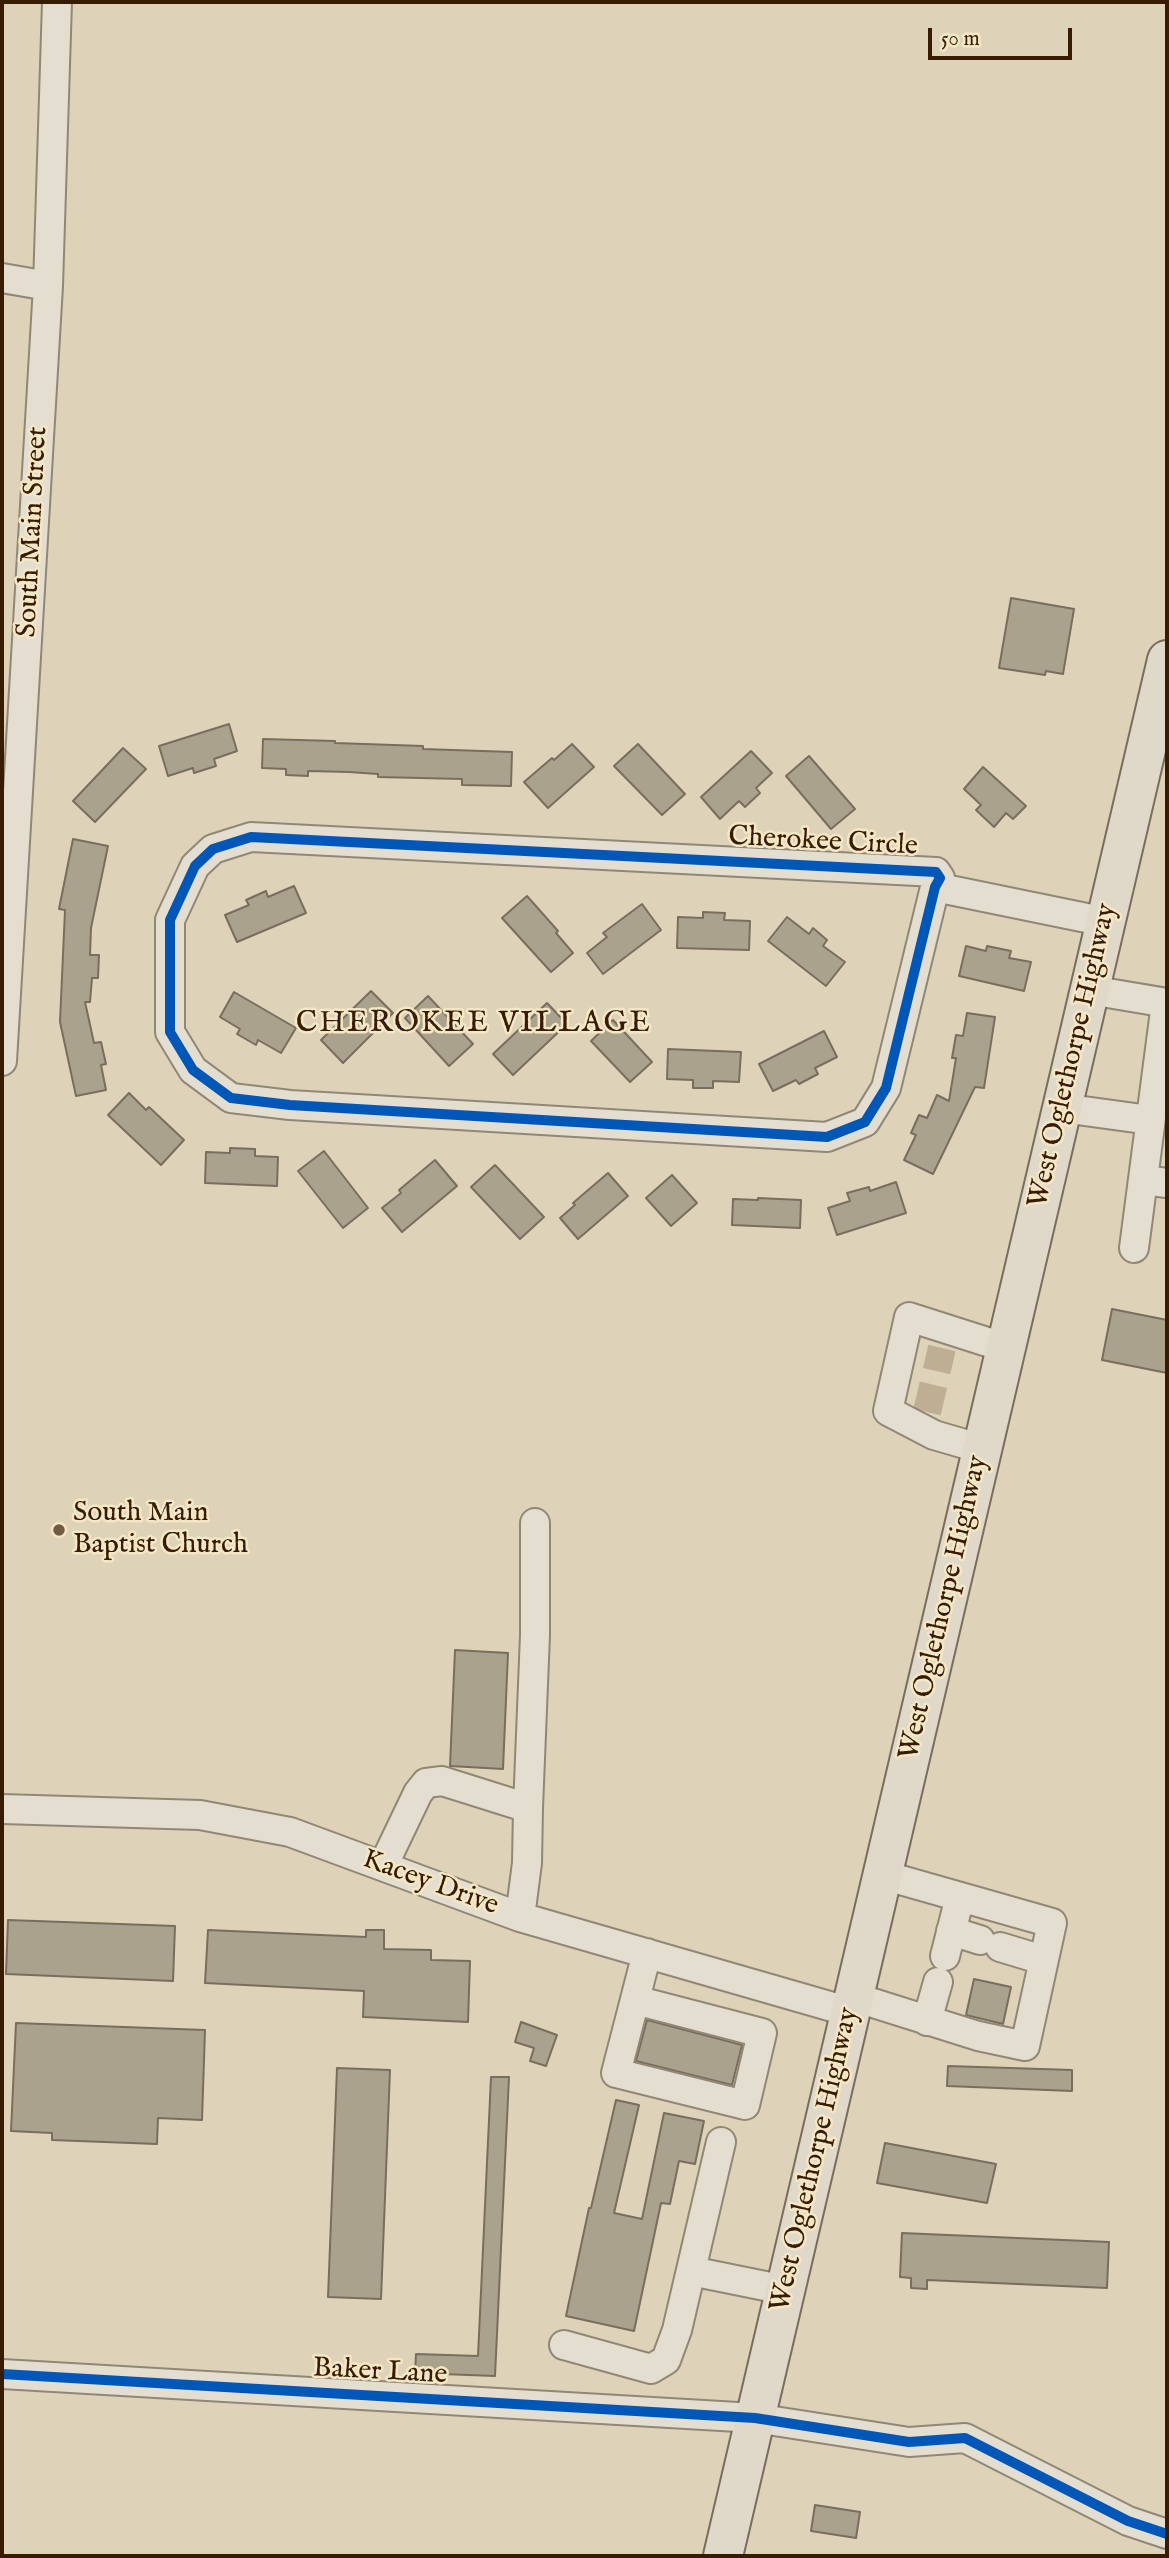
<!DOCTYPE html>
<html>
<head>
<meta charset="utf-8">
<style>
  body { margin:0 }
  #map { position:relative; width:1169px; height:2558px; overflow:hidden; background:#ded3b8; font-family:"IM FELL English",serif }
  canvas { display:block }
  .frame { position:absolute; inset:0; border:4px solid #371b02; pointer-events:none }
  .scale { position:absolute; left:928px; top:28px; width:144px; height:32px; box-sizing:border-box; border:4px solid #371b02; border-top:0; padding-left:9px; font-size:21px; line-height:24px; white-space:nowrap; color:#371b02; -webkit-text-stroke:5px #f4e7c6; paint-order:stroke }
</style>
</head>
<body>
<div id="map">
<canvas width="1169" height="2558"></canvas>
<div class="frame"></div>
<div class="scale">50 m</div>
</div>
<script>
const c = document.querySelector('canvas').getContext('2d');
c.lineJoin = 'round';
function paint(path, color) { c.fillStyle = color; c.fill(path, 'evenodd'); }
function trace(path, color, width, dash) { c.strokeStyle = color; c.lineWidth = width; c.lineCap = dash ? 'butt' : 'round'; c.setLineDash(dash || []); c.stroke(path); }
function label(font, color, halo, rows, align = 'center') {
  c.font = font + ' "IM FELL English",serif'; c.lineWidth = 5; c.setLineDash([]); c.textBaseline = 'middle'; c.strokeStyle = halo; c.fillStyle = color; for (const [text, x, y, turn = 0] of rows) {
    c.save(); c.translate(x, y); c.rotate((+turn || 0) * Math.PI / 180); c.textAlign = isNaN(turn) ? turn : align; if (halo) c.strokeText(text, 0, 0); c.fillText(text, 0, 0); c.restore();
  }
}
const building = new Path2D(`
  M1011 598 1074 609 1063 674 1046 671 1045 675 999 668Z
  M229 724 237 751 214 759 216 766 194 773 193 768 168 776 159 746Z
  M263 739 335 741V743L423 746V749L512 752 511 786 462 785V779L378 777V774L349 772 308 771V776L286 775V769L262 768Z
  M572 744 594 767 548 808 524 782 552 758 554 760Z
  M638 744 685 794 662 815 614 766Z
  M123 748 146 769 95 822 73 801Z
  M751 751 772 773 756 788 760 793 745 807 739 801 720 819 701 797Z
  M809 756 855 809 831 829 786 776Z
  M983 767 1026 806 1013 819 1006 813 994 827 976 810 981 805 964 789Z
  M73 839 108 846 91 928 90 955H99L98 978H92L90 1002H85L94 1043 101 1042 106 1064 101 1065 106 1090 76 1096 60 1022 65 910 59 909Z
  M294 886 306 913 237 942 225 915 249 905 246 900 266 891 268 897Z
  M527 896 558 931 556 933 573 953 551 972 502 918Z
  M642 904 661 930 603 974 587 953 607 937 603 933Z
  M703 912 725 913 724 920 750 921 749 950 677 948 678 917 703 918Z
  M787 917 809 934 813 928 827 940 823 946 845 962 826 986 768 941Z
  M966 946 986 951 987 946 1011 951 1009 958 1031 962 1024 991 959 976Z
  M371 991 393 1013 343 1063 321 1040Z
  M234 992 296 1028 281 1053 258 1040 256 1045 237 1034 240 1029 220 1017Z
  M428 996 473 1044 449 1066 405 1018Z
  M547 1003 567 1024 513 1075 493 1054Z
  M967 1013 995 1017 984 1088 975 1087 933 1174 904 1160 916 1135 911 1133 919 1115 927 1118 937 1095 949 1101 956 1058H952L956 1035 963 1036Z
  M613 1020 652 1062 630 1082 591 1041Z
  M824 1031 837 1057 815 1068 818 1074 799 1084 796 1080 773 1091 759 1064Z
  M668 1049 741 1052 739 1082 713 1081V1088H693V1080L667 1079Z
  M129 1093 146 1110 149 1107 184 1140 161 1165 108 1115Z
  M230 1148 255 1149V1156L278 1157 277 1186 205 1183 206 1152 230 1153Z
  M324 1151 368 1208 343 1228 298 1171Z
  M435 1160 457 1186 402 1232 382 1208 401 1193 399 1190Z
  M495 1165 544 1217 520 1239 471 1187Z
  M608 1173 628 1196 578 1239 560 1218 575 1205 573 1203Z
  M672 1175 697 1203 671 1226 646 1198Z
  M896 1182 906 1213 837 1235 828 1208 850 1201 847 1193 869 1187 870 1191Z
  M758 1198 801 1200 800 1228 732 1225 733 1199 758 1200Z
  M1112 1309 1167 1320V1373L1102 1360Z
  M455 1650 508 1653 503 1769 450 1766Z
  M8 1920 175 1926 173 1981 6 1974Z
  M208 1930 366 1937V1930H384V1949L431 1950V1960L470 1961 468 2022 363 2017 364 1991 205 1983Z
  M974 1979 1011 1987 1003 2024 966 2015Z
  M647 2020 742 2045 732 2085 636 2061Z
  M521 2022 557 2035 546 2066 530 2061 534 2048 515 2042Z
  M16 2023 205 2030 202 2120 158 2118 157 2144 52 2140V2133L11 2131Z
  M948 2066 1072 2070V2091L947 2086Z
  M337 2068 390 2070 381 2299 328 2297Z
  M491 2077H509L495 2376 415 2373 416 2354 478 2356Z
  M616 2100 639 2105 614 2213 642 2219 664 2113 704 2121 695 2164 679 2161 670 2204 661 2203 634 2331 566 2316 589 2208H591Z
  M885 2143 996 2164 987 2203 877 2183Z
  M902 2233 1109 2242 1107 2288 927 2280V2289L911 2288V2278L900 2277Z
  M815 2505 860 2512 856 2538 811 2531Z`);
paint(building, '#aba28e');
trace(building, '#796e5d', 2);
trace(new Path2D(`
  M927 1412 942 1348`), '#bdae94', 28, [28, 14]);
const minor = new Path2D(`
  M2 278 48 286
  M251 837 936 872 940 878 935 887 886 1088 865 1122 827 1137 290 1105 231 1098 193 1070 170 1032V920L195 866 213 849Z
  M935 887 1106 922
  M1090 990 1167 1003
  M2 1061 48 286 57 2
  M1062 1108 1150 1120
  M1143 1180 1167 1183
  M1134 1248 1166 1003
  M982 1449 934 1435 888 1411 909 1317 1006 1348
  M528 1808 535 1635V1523
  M2 1809 200 1815 290 1832 520 1917 850 2012
  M383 1866 418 1793 426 1783 442 1781 528 1808 527 1863 520 1917
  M951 1931 980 1940
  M1000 1947 1043 1960
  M945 1956 960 1897
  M854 1997 978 2036 1025 2046 1052 1923 883 1875
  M635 2000 762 2033 745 2105 616 2073 647 1953
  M927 2021 938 1982
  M691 2271 785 2290
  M564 2345 651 2369 666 2360 677 2330 721 2142
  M2 2374 755 2418 909 2442 965 2438 1128 2521 1167 2534`);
const highway = new Path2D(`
  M723 2556 1167 660`);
trace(minor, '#918775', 32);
trace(highway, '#796e5d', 42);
trace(minor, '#e4ded1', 28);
trace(highway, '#e0d9c9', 38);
trace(new Path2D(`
  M251 837 936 872 940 878 935 887 886 1088 865 1122 827 1137 290 1105 231 1098 193 1070 170 1032V920L195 866 213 849Z
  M2 2374 755 2418 909 2442 965 2438 1128 2521 1167 2534`), '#0057b8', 10);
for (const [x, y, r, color] of [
  [59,1530,7,"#715b42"]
]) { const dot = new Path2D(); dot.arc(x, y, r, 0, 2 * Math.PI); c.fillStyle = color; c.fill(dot); trace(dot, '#f4e7c6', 2.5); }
label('28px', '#371b02', '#f4e7c6', [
  ["South Main Street",34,532,-87],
  ["Cherokee Circle",823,843,3],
  ["West Oglethorpe Highway",1074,1056,-77],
  ["West Oglethorpe Highway",945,1608,-77],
  ["Kacey Drive",430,1884,20],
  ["West Oglethorpe Highway",816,2160,-77],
  ["Baker Lane",380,2373,3]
]);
label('28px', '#371b02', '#f4e7c6', [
  ["South Main",73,1514],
  ["Baptist Church",73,1546]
], 'left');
c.letterSpacing = '2px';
label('30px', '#371b02', '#f4e7c6', [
  ["CHEROKEE VILLAGE",474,1025]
]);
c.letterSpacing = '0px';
</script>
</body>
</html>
